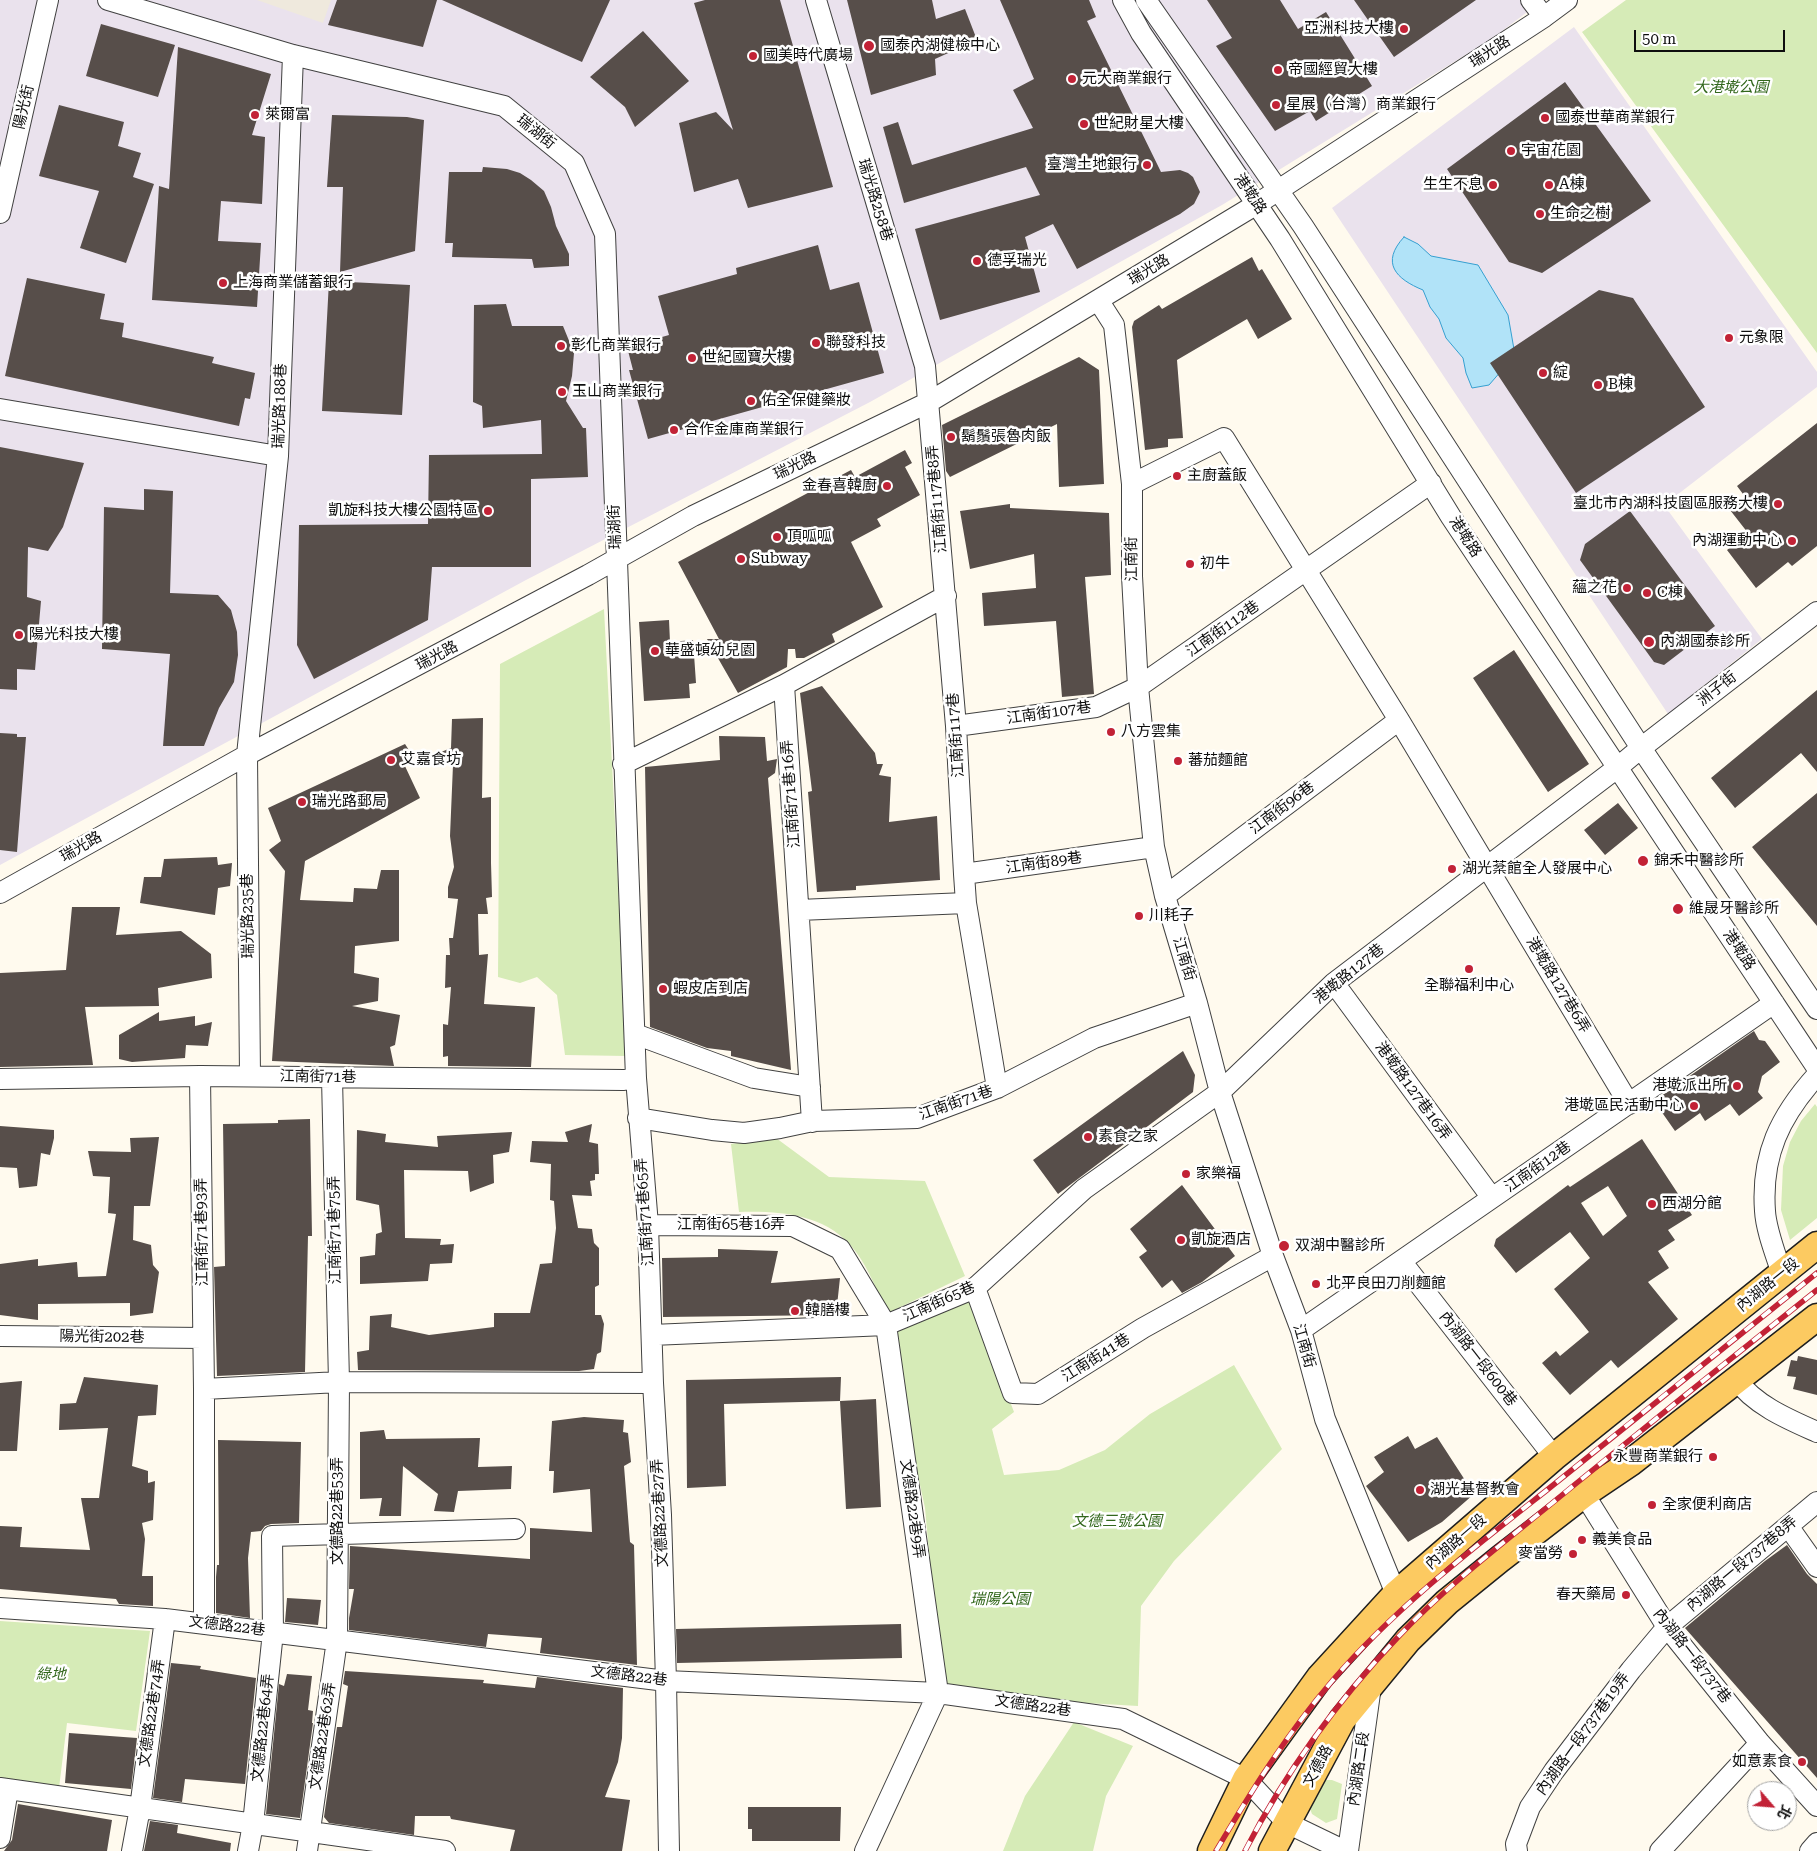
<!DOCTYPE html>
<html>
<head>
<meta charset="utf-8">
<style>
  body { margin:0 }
  #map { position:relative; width:1817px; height:1851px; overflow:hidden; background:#fffaee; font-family:"Roboto Serif","Noto Sans TC",serif }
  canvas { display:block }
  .north { position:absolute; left:1747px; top:1781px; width:50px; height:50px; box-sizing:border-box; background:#fff; border:1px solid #9f9f9f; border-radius:50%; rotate:117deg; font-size:14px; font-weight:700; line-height:20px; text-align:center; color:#0e0e0e }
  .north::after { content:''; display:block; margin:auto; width:18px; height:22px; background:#c22236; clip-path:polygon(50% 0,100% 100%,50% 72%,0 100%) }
  .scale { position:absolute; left:1634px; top:30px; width:151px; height:22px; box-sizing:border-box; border:2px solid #0e0e0e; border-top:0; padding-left:6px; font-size:15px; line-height:18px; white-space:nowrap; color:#0e0e0e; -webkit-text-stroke:4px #fff; paint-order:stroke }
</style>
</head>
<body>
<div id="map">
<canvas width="1817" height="1851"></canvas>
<div class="north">北</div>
<div class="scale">50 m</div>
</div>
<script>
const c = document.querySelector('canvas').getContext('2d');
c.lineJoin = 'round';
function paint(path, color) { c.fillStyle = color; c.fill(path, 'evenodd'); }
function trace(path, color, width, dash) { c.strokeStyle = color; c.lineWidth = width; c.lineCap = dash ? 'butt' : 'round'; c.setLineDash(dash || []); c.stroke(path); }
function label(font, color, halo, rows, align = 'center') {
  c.font = font + ' "Roboto Serif","Noto Sans TC",serif'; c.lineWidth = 5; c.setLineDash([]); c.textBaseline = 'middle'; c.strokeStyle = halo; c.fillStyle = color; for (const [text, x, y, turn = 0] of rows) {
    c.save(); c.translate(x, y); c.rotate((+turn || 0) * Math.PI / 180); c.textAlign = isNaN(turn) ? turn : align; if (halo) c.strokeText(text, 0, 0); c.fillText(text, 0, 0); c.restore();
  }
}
paint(new Path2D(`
  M0 0H1543L1493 38 1222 205 870 402 526 580 0 865Z
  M1574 27 1817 372V387L1664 505 1762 639 1668 714 1332 208Z`), '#eae2ed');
paint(new Path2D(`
  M1626 0H1817V353L1582 32Z
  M604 609 627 1056 565 1055 557 995 537 977 520 983 498 977 500 664Z
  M1815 1104 1817 1107V1218L1790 1240 1781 1210 1783 1166 1790 1142 1801 1121Z
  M776 1138 829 1177 925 1181 965 1276 888 1313C878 1294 869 1269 856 1252 828 1214 782 1211 739 1212L731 1144Z
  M972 1301 1014 1412 992 1429 1004 1475 1059 1470 1105 1450 1150 1414 1234 1365 1282 1449 1174 1561 1141 1606 1138 1706 1053 1701 941 1685 925 1508 886 1328Z
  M0 1621 150 1631 136 1731 67 1723 59 1788 0 1779Z
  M1074 1722 1133 1746 1106 1796 1093 1851H1003L1025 1796Z
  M1323 1780H1332L1342 1784 1337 1819 1326 1823 1312 1814 1309 1806Z`), '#d6ebb7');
paint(new Path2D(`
  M257 0H331L323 23Z`), '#efe9dd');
const water = new Path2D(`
  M1404 237 1418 244 1431 256 1478 265 1508 315 1515 355 1489 385 1472 388 1466 373 1463 358 1446 338 1439 319 1430 307 1423 290C1396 279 1380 263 1404 237Z`);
paint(water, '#b1e3f8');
trace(water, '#36a0d1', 1);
paint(new Path2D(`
  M337 0H437L423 47 328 25Z
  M442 0H610L582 62Z
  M705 0H780L833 187 748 208 738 179 694 192 679 123 716 112 733 130 694 3Z
  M847 0H932L936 19 965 9 977 40 935 59 936 75 871 95Z
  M1000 0H1089L1096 17 1087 21 1161 172 1180 170 1188 173 1193 177 1200 192 1194 204 1180 214 1077 269 1053 224 1025 237 1040 292 940 320 915 229 1040 195 1026 167 904 203 883 127 898 122 912 165 1033 128 1013 90 1034 79Z
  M1207 0H1280L1298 29 1326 12 1372 86 1316 121 1310 111 1275 131 1216 46 1232 38Z
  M1354 0H1476L1394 57Z
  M101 24 175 45 158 97 86 76Z
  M643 31 689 81 635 127 625 107 590 77Z
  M178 47 271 74 252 135 265 137 262 204 221 201 218 241 261 243 257 307 152 300 159 186 169 189Z
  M1565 82 1651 201 1542 273 1509 262 1447 169Z
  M59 105 124 122 118 146 141 153 133 177 154 184 126 263 80 248 99 191 39 176Z
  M332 115 407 117 424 120 415 251 340 272 343 187H327Z
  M483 167 507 169 520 173 531 180 544 191 551 207 556 226 569 254V266L534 268 532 259 452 257 453 243H445L449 172H482Z
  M818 245 830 290 859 282 884 373 648 439 629 370H633L627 347 669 335 658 296 737 274 736 268Z
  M1252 257 1259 271 1262 269 1292 319 1258 339 1247 319 1177 360 1183 438 1168 439V447L1145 450 1132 327 1134 321 1159 305 1162 309Z
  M27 278 105 294 100 319 124 323 122 337 214 357 212 363 255 373 250 399 245 398 239 426 5 376Z
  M329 281 410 285 402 415 322 411Z
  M1599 290 1633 298 1705 407 1576 493 1490 363Z
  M506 304 512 326H563L574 353 572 376 566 401 583 428H586L588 477 531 479V567H432L428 620 314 679 297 645 299 525 428 524 429 455 542 454 541 420 483 428 482 406 473 402 474 305Z
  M1079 357 1099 370 1104 484 1059 487 1057 424 950 477 946 471 942 425Z
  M1817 423V546L1792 566 1788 562 1756 588 1727 550 1748 533 1730 510 1746 498 1737 486Z
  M0 447 84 463 63 527 48 551 28 547 27 597 41 601 35 670 17 669V690L0 689Z
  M905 450 912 463 905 467 920 495 877 519 881 526 851 542 883 607 832 634 835 642 804 658H796L795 649H788L787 667 738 693 707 639H719L678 562 851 470 855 477Z
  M144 489 173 491 170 593 218 595 231 610 237 632 238 655 234 682 219 708 204 746H163L170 654 102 649 104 507 144 510Z
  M1010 504V508L1109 513 1111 575 1085 577 1094 694 1062 697 1056 621 984 626 982 593 1036 588 1034 554 970 569 960 511Z
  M1630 511 1715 626 1664 665 1654 662 1580 560 1585 544Z
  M669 620 670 642 693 640 696 683 689 684 690 698 644 701 639 622Z
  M1514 650 1589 764 1548 792 1473 678Z
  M822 686 875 753 877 764H883L879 775 891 777 889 822 937 816 940 880 856 886V890L817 892 808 792 812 791 800 693Z
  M1817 690V772L1801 753 1735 808 1711 778Z
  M483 718 482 798 491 797V863L492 897 486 898 488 914H478L479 955 488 954 484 1004 535 1007 531 1067 448 1066V1056L443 1057V1024L448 1025 451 987 445 988 446 955H450L449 938H453L458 899 448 898V887L454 867 450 836 453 765H441V752L451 748 452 719Z
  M0 733 17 734V737H26L17 852 0 850Z
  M719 736 765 737 767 761 777 759 775 773 768 778 791 1070 731 1056V1051L707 1048 650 1027 645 767 720 760Z
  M405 744 414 758 404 764 420 798 305 861 300 900 353 902 354 888 377 889 381 870H399V941L355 946 354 973 379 978 378 1001 352 1006 400 1015 395 1045 390 1047 394 1066 272 1061 285 871 269 850 281 841 268 808Z
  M1817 793V926L1752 847Z
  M1618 803 1638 828 1605 855 1584 830Z
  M217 857 218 865 232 863 230 886 218 888 215 915 140 903 144 877H161L164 859Z
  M72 907H120L116 935 181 931 211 954 212 978 158 988 159 1006 85 1007 93 1065 0 1067V973L66 970Z
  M159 1012V1021L195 1016V1026L212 1022 208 1046 186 1045 185 1058 132 1062 119 1059V1035Z
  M1754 1031 1759 1040 1765 1041 1780 1062 1762 1076 1758 1092 1763 1098 1739 1116 1730 1104 1705 1121 1700 1113 1675 1131 1654 1101Z
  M1183 1051 1195 1075 1193 1092 1058 1194 1033 1160Z
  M310 1119 312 1236H308L305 1372 217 1376 214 1267 225 1266 223 1124 278 1123V1120Z
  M592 1124 589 1142 598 1144 599 1174H595V1180L590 1181 592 1196 572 1195 578 1228 592 1229 594 1243 599 1248V1285L595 1287V1315H601L604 1324 601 1352 597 1354 594 1369 579 1371 358 1370 357 1352 369 1350 370 1316 392 1314 391 1327 429 1335 494 1327V1313H530L540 1264 552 1263 556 1228 554 1201 550 1200 551 1164 530 1162 532 1141 568 1142 565 1132Z
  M0 1126 54 1130V1138L50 1155 41 1153 37 1186 19 1188 17 1168 0 1167Z
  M357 1130 386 1134 385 1142 438 1147 437 1136 512 1132 509 1152 493 1155 494 1183 470 1192 468 1171 404 1170 405 1238 441 1239 440 1245 454 1244 452 1263 430 1264 428 1281 360 1284V1257L375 1255 376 1234 382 1232 379 1205 356 1200Z
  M159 1137 150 1206H134L133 1240 151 1245 153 1265 159 1272 153 1313 130 1316V1303L38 1304V1320L0 1315V1264L38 1259V1266L77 1262 78 1277 106 1276 116 1214 108 1213 110 1177 93 1176 88 1151 131 1152 130 1138Z
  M1642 1139 1692 1215 1668 1230 1675 1240 1658 1251 1669 1268 1648 1282 1678 1319 1618 1368 1611 1360 1570 1395 1542 1363 1556 1351 1560 1356 1589 1332 1554 1289 1590 1258 1570 1232 1516 1273 1494 1246 1496 1239 1568 1185 1570 1187ZM1608 1186 1627 1216 1603 1236 1581 1203Z
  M1182 1185 1235 1256 1202 1282 1182 1293 1172 1280 1162 1288 1139 1257 1147 1251 1130 1229Z
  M718 1249 778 1251 771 1283 840 1278 836 1315 663 1317 662 1258 718 1257Z
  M1798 1356 1817 1360V1395L1793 1389 1796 1377 1787 1376 1791 1360 1797 1361Z
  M84 1377 158 1385 156 1415 138 1416 132 1466 148 1471V1483L155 1481 153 1520 142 1523 145 1539 142 1576H153V1606L119 1604 116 1599 0 1589V1526L22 1527 20 1547 90 1550 81 1498H99L108 1428 59 1430 60 1404 76 1403Z
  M841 1377 840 1401 724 1404 726 1486 687 1488 686 1380Z
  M22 1381 17 1451H0V1383Z
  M876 1399 881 1507 846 1509 840 1401Z
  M584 1417 624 1420 623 1432 628 1433 631 1462 624 1466 630 1542 634 1545 637 1665 540 1653 542 1638 488 1634 486 1647 349 1630V1618L354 1589H349L350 1546 530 1559V1528L592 1532 590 1489 553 1493 554 1471H549L552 1421Z
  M384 1430 386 1439 480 1438 478 1467 512 1466 511 1489 458 1491 454 1512 434 1511 438 1494 403 1466 401 1516H379L382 1498 360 1499V1432Z
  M1408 1436 1415 1449 1437 1437 1474 1494 1442 1522 1408 1542 1366 1486 1384 1472 1374 1457Z
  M218 1440 301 1442 299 1523 271 1524 265 1526 261 1531 251 1532 248 1558 250 1618 216 1613V1577L217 1565H219Z
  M1787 1545 1807 1574 1817 1584V1778L1685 1628 1765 1561Z
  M287 1598 321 1600 318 1625 285 1622Z
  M901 1624 902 1658 677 1663 676 1629Z
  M171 1663 201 1666 200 1669 256 1678 245 1784 185 1779 182 1802 153 1798Z
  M345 1671 484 1680 483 1683 535 1688 537 1677 623 1688 622 1738 618 1762 605 1797 630 1800 622 1851H510L515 1830 451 1819 450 1816H415L414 1835 329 1823 324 1817 337 1727H342L348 1686 343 1684Z
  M287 1674 312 1676 308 1710 313 1711 312 1723H313L300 1818 266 1814 279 1684 284 1686Z
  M69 1733 137 1738 131 1789 65 1783Z
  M18 1804 112 1820 107 1851H4L12 1840Z
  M748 1807H841L840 1841H752V1829H748Z
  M150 1821 178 1825 177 1833 231 1843 230 1851H144Z`), '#574e4a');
const minor = new Path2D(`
  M108 0 293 55 504 106 574 163 605 234 636 1078 648 1225 653 1383 661 1515 666 1681 669 1851
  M816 0 925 366 956 726 964 874
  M1123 0 1141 33 1280 239 1451 517 1817 1068
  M1146 0 1303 226 1641 748 1817 1009
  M1531 0 1544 17
  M0 213 48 0
  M1098 300 1114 325 1132 484V576L1138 687 1154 847 1165 896 1197 1003 1220 1092 1273 1256 1301 1330 1325 1419 1396 1594
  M0 409 278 456
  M1132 484 1224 438 1399 720 1629 1104
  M784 685 812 1122
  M956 726 1096 707 1138 687 1431 483
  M623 764 784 685 946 596
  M0 893 247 755 588 575 693 516 929 402 1257 204 1544 17 1567 0
  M1165 896 1399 720
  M799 910 966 903
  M1334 983 1492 1198
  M635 1034 754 1078 810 1087
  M200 1076 204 1389V1624
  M250 1076 247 755 278 456 293 55
  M0 1079 200 1076 624 1080 636 1078
  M997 1088 966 903 964 874 1154 847
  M638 1118 712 1130 744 1133 780 1128 813 1121 917 1118 997 1088 1094 1038 1197 1003
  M648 1225 793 1226 840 1249 886 1325 938 1693 865 1851
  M1401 1261 1554 1457
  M1782 1274C1776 1255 1766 1230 1765 1211 1761 1155 1780 1116 1817 1075
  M975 1288 1013 1393 1038 1394 1143 1328 1273 1256
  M1301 1330 1774 1003
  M652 1335 886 1325 975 1288 1084 1189 1220 1092 1334 983 1617 768 1641 748 1817 612
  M0 1336 203 1338
  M1737 1380C1754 1405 1790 1420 1817 1432
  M204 1389 339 1382 653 1383
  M1584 1494 1667 1627 1760 1743 1817 1806
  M1788 1526 1817 1567
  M0 1608 165 1619 666 1681 938 1693 1123 1719 1246 1779 1287 1823 1345 1851
  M0 1788 445 1851
  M0 1838 8 1789
  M132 1851 140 1808 165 1619
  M248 1851 253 1824 273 1632 272 1536 515 1529
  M307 1851 337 1640 339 1382 332 1078
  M1348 1851 1371 1686
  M1517 1851 1516 1844 1530 1807 1554 1771 1631 1670 1667 1627 1817 1502
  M1660 1851 1760 1743
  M1810 1851 1817 1843`);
const major = new Path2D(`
  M1211 1851 1246 1779 1320 1677 1396 1594 1554 1457 1817 1245
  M1272 1851 1342 1720 1408 1640 1447 1602 1500 1559 1584 1494 1630 1463 1817 1317`);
trace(minor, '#414141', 22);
trace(major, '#1f1f1f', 29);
trace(minor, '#fff', 20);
trace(major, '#fcca61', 26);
const rail = new Path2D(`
  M1216 1851C1252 1790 1286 1735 1333 1680 1395 1608 1472 1549 1547 1490 1637 1417 1727 1345 1817 1273
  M1245 1851C1285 1773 1338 1700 1398 1637 1451 1581 1514 1535 1573 1486 1654 1420 1735 1355 1817 1290`);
trace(rail, '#c22236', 5.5);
trace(rail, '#fff', 4, [11]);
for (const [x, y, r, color] of [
  [1404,29,5,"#c22236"],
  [869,46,6,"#c22236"],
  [753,56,5,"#c22236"],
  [1278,70,5,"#c22236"],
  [1072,79,5,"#c22236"],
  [1276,105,5,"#c22236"],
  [255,115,5,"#c22236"],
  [1545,118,5,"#c22236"],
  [1084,124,5,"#c22236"],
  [1511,151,5,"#c22236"],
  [1147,165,5,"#c22236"],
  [1493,185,5,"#c22236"],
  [1549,185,5,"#c22236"],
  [1540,214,5,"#c22236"],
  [977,261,5,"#c22236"],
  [223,283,5,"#c22236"],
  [1729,338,5,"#c22236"],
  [816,343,5,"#c22236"],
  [561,346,5,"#c22236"],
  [692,358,5,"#c22236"],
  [1543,373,5,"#c22236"],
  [1598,385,5,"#c22236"],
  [562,392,5,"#c22236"],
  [751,401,5,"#c22236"],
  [674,430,5,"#c22236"],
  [951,437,5,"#c22236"],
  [1177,476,5,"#c22236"],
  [887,486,5,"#c22236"],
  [1778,504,5,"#c22236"],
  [488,511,5,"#c22236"],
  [777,537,5,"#c22236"],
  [1792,541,5,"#c22236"],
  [741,559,5,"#c22236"],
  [1190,564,5,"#c22236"],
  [1627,588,5,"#c22236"],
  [1647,593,5,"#c22236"],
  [19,635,5,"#c22236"],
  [1649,642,6,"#c22236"],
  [655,651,5,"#c22236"],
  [1111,732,5,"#c22236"],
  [391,760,5,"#c22236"],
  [1178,761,5,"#c22236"],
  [302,802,5,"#c22236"],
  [1643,861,6,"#c22236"],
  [1452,869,5,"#c22236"],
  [1678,909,6,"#c22236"],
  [1139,916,5,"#c22236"],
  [1469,969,5,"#c22236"],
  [663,989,5,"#c22236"],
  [1737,1086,5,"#c22236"],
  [1694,1106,5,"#c22236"],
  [1088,1137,5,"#c22236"],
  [1186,1174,5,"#c22236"],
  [1652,1204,5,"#c22236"],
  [1181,1240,5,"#c22236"],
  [1284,1246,6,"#c22236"],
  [1316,1284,5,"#c22236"],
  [795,1311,5,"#c22236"],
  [1713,1457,5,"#c22236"],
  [1420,1490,5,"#c22236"],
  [1652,1505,5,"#c22236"],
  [1582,1540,5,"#c22236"],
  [1573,1554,5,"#c22236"],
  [1626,1595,5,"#c22236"],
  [1802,1762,5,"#c22236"]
]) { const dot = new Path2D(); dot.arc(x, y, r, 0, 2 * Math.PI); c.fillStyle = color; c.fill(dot); trace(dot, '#fff', 2); }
label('15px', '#0e0e0e', '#fff', [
  ["亞洲科技大樓",1394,29,"right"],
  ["國泰內湖健檢中心",880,46],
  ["國美時代廣場",763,56],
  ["帝國經貿大樓",1288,70],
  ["元大商業銀行",1082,79],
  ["星展（台灣）商業銀行",1286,105],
  ["萊爾富",265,115],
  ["國泰世華商業銀行",1555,118],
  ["世紀財星大樓",1094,124],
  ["宇宙花園",1521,151],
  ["臺灣土地銀行",1137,165,"right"],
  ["生生不息",1483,185,"right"],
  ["A棟",1559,185],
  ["生命之樹",1550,214],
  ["德孚瑞光",987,261],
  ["上海商業儲蓄銀行",233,283],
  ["元象限",1739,338],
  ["聯發科技",826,343],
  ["彰化商業銀行",571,346],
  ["世紀國寶大樓",702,358],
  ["綻",1553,373],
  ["B棟",1608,385],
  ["玉山商業銀行",572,392],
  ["佑全保健藥妝",761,401],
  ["合作金庫商業銀行",684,430],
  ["鬍鬚張魯肉飯",961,437],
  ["主廚蓋飯",1187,476],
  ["金春喜韓廚",877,486,"right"],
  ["臺北市內湖科技園區服務大樓",1768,504,"right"],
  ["凱旋科技大樓公園特區",478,511,"right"],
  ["頂呱呱",787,537],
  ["內湖運動中心",1782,541,"right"],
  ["Subway",751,559],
  ["初牛",1200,564],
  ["蘊之花",1617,588,"right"],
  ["C棟",1657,593],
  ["陽光科技大樓",29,635],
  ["內湖國泰診所",1660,642],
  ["華盛頓幼兒園",665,651],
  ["八方雲集",1121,732],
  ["艾嘉食坊",401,760],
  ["蕃茄麵館",1188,761],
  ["瑞光路郵局",312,802],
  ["錦禾中醫診所",1654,861],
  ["湖光棻館全人發展中心",1462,869],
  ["維晟牙醫診所",1689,909],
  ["川耗子",1149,916],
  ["全聯福利中心",1469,986,"center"],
  ["蝦皮店到店",673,989],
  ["港墘派出所",1727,1086,"right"],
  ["港墘區民活動中心",1684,1106,"right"],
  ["素食之家",1098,1137],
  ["家樂福",1196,1174],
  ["西湖分館",1662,1204],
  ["凱旋酒店",1191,1240],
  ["双湖中醫診所",1295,1246],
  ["北平良田刀削麵館",1326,1284],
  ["韓膳樓",805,1311],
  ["永豐商業銀行",1703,1457,"right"],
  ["湖光基督教會",1430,1490],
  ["全家便利商店",1662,1505],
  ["義美食品",1592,1540],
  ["麥當勞",1563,1554,"right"],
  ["春天藥局",1616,1595,"right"],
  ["如意素食",1792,1762,"right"]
], 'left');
label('15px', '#0e0e0e', '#fff', [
  ["瑞光路",1490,52,-33],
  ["陽光街",24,107,-77],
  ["瑞湖街",536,132,39],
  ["港墘路",1250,194,56],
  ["瑞光路258巷",875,200,73],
  ["瑞光路",1149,270,-31],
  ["瑞光路188巷",280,406,-88],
  ["瑞光路",795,466,-26],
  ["江南街117巷8弄",937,499,-95],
  ["瑞湖街",615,527,-92],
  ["港墘路",1465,537,57],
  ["江南街",1132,559,-91],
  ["江南街112巷",1223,629,-35],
  ["瑞光路",437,656,-28],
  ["洲子街",1717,689,-38],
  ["江南街107巷",1049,713,-8],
  ["江南街117巷",956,735,-94],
  ["江南街71巷16弄",791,794,-94],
  ["江南街96巷",1282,808,-37],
  ["瑞光路",81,847,-30],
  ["江南街89巷",1044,863,-8],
  ["瑞光路235巷",248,916,-91],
  ["港墘路",1739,950,56],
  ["江南街",1184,959,73],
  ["港墘路127巷",1349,974,-39],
  ["港墘路127巷6弄",1558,985,59],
  ["江南街71巷",318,1077,1],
  ["港墘路127巷16弄",1413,1091,54],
  ["江南街71巷",956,1103,-19],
  ["江南街12巷",1538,1167,-35],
  ["江南街71巷65弄",645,1212,-94],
  ["江南街65巷16弄",731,1225],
  ["江南街71巷75弄",335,1230,-91],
  ["江南街71巷93弄",202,1232,-91],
  ["內湖路一段",1768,1285,-39],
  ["江南街65巷",939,1302,-24],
  ["陽光街202巷",102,1337,1],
  ["江南街",1304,1346,74],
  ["江南街41巷",1096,1358,-32],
  ["內湖路一段600巷",1478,1359,52],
  ["文德路22巷9弄",912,1509,82],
  ["文德路22巷53弄",338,1511,-90],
  ["文德路22巷27弄",660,1513,-93],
  ["內湖路一段",1456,1542,-41],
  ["內湖路一段737巷8弄",1742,1564,-40],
  ["文德路22巷",227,1626,7],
  ["內湖路一段737巷",1692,1656,52],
  ["文德路22巷",629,1676,7],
  ["文德路22巷",1033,1706,8],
  ["文德路22巷74弄",152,1713,-82],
  ["文德路22巷64弄",263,1728,-84],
  ["內湖路一段737巷19弄",1583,1734,-54],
  ["文德路22巷62弄",323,1736,-82],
  ["文德路",1318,1766,-62],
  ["內湖路二段",1359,1769,-82]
]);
label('italic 15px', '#32671c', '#fff', [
  ["大港墘公園",1731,88],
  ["文德三號公園",1117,1522],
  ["瑞陽公園",1000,1600],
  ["綠地",51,1675]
]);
</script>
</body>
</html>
